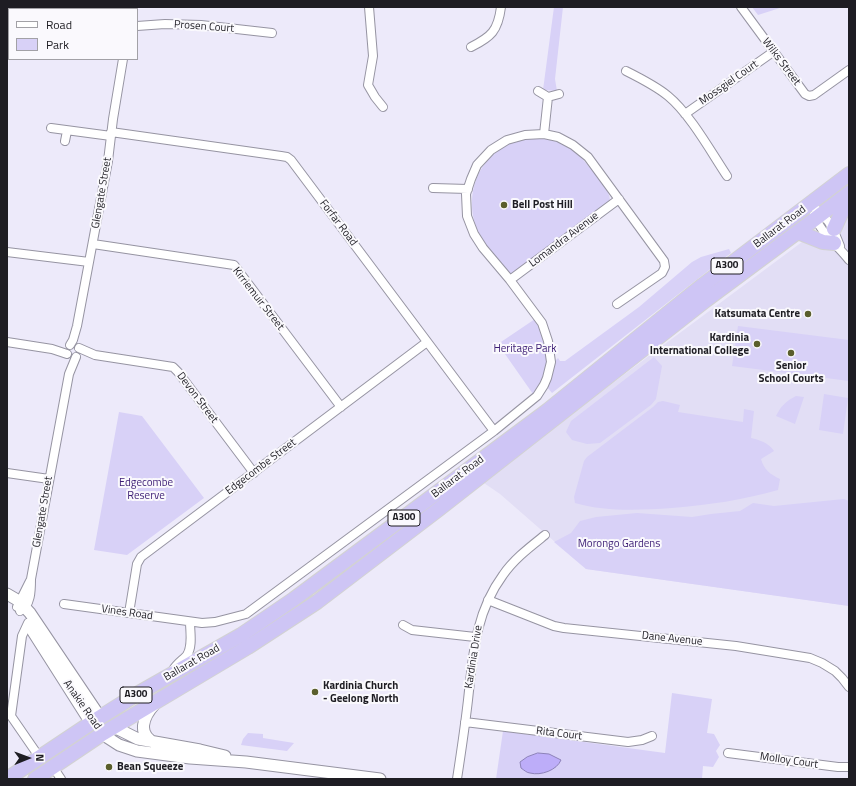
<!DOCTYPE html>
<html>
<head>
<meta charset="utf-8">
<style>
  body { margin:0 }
  #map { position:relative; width:856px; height:786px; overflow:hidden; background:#edeafa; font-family:"Titillium Web",sans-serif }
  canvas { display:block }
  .frame { position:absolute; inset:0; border:8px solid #1e1d23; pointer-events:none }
  .legend { position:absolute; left:8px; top:8px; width:130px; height:52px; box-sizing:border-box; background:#faf9fd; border:1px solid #a2a1a6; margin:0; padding:5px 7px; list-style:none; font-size:12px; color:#1e1d23 }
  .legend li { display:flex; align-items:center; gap:8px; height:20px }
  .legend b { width:20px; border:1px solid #a2a1a6 }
  .north { position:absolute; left:8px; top:738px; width:40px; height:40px; -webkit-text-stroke:3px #faf9fd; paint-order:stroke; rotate:89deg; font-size:11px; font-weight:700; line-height:16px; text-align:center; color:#1e1d23 }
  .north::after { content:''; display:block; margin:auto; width:14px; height:18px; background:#1e1d23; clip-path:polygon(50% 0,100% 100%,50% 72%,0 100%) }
</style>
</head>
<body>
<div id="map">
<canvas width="856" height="786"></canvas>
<div class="frame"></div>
<ul class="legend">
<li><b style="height:5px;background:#fff"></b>Road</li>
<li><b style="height:11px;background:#d8d1f7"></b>Park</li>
</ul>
<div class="north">N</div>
</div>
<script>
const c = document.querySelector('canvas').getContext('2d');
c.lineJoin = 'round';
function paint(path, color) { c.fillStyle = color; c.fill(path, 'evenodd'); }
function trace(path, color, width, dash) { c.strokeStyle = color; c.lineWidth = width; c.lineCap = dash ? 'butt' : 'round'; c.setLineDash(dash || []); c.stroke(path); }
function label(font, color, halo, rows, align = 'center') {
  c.font = font + ' "Titillium Web",sans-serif'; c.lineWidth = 4; c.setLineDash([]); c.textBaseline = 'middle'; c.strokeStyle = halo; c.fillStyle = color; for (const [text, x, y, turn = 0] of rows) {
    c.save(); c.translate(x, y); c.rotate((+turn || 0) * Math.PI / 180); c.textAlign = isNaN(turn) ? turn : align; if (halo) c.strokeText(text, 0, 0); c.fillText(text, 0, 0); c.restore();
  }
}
paint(new Path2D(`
  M849 207V606L586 569 500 494 481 481Z`), '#e2def5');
paint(new Path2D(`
  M554 7H563L555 79 557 91 543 90Z
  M752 7H783L758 15Z
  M526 138C563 138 573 146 595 174 601 183 609 189 610 200L605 205 513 273H507C500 265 479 236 476 227 465 194 477 160 509 144 514 141 521 140 526 138Z
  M729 249 731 253 552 393 547 387 553 371 555 361 558 358 560 361H565L639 307 692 262 701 257Z
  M535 319C546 336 552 365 541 384 539 387 535 390 533 394L498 344Z
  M738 326 849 340V381L732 366Z
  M654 357 662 366 656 399 651 405 600 443 587 444 572 440 566 432 571 421Z
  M824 394 848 398 843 434 819 430Z
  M796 396 804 397 795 424 776 416C781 406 786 401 796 396Z
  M663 401 680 405 678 412 743 422 744 409 754 411 751 438C760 440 769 443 774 451L761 459C764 470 770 474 780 479L778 490C743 500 709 505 672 508 640 510 606 512 575 503L574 497 584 461 587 457 653 407 658 402Z
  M119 412 142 416 204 498 127 555 94 550Z
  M844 499 849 501V606L586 569 554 542 571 533 580 521 596 517 637 513 692 517 711 514 740 511 753 503 774 506Z
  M672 693 712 699 707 733 714 734 720 745 716 751 719 757 713 767 703 766 702 779H496L503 731 665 753Z
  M248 733 263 734V738L294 743 287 751 241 745 243 739Z`), '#d8d1f7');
const water = new Path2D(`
  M538 753 549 754 561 760C557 770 541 776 530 773 527 773 524 770 521 768L520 762 527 757Z`);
paint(water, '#bdadf9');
trace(water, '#8d82b9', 1);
const street = new Path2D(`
  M369 7 373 56 368 85 375 97 383 107
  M741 7 805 94 809 96 814 95 849 70
  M131 9V7
  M7 26 9 27
  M137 26 165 24 201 25 272 33
  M471 47C491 37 498 31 501 7
  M626 71C640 78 656 86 668 96 690 114 711 152 727 176
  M538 91 548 97 559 94
  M685 114 773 52
  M51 128 111 136
  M111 132 281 156 287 157 291 160 494 431
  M544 134 548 97
  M65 141 67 131
  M433 188 468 189
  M809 204C828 217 832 225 840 246
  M814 215C821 234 838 245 849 260
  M93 244 234 265 341 407
  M7 252 89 262
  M510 280 619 199
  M7 342 52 349 67 354
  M70 345 73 340 77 326 108 161 113 119 123 59
  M79 348 95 355 173 367 178 372 254 473
  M7 473 49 479
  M488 600 554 626 564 628 736 646 810 658 822 663 835 671 842 678 849 687
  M64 604 202 623 215 622 246 614 494 431 537 396 544 385 547 378 551 362 548 341 542 323 510 280 483 248 474 234 467 216 466 194 471 179 477 165 491 150 507 140 525 135 544 134 558 137 573 145 588 157 664 261 665 267 662 273 617 304
  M17 607 30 581
  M20 611C31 606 31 590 31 579L69 374 76 357
  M129 613 137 564 141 557 427 342
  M28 623 22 636 11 716 40 758
  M403 625 412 630 475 637
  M173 670C177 663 183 660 187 655 193 646 190 632 190 622
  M465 722 628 742 642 740 652 736
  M728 753 838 767H849
  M53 767 61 779
  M457 779C461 753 465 726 468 700 473 655 475 613 503 575 514 559 530 547 545 535`);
const secondary = new Path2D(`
  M7 594 19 601 30 613 100 717
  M30 627 91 723
  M154 705C144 716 136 734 155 743
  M114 727 138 739 200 750 225 756
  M102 734 119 745 137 751 190 758 246 762 380 779`);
const highway = new Path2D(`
  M834 229 849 196
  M798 232 823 242 834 243
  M7 779 91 723 137 694 241 635 294 599 547 411 703 285 849 174
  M35 779 102 734 248 647 317 602 439 509 706 300 815 219 849 193`);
trace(street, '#9694a2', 10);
trace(secondary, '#9694a2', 13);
trace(highway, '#d2d2d3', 16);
trace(street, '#fff', 8);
trace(secondary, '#fff', 11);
trace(highway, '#cec5f5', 14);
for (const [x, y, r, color] of [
  [504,205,4,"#5a5e2c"],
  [808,314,4,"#5a5e2c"],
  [757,344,4,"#5a5e2c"],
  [791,353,4,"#5a5e2c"],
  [315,692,4,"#5a5e2c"],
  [109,767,4,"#5a5e2c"]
]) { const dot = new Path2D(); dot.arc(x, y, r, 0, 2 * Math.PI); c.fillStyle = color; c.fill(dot); trace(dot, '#faf9fd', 1.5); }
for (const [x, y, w] of [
  [727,266,32],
  [404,518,32],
  [136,695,32]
]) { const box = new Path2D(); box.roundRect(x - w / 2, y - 8, w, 16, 3); c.fillStyle = '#faf9fd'; c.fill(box); trace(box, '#1e1d23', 1); }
label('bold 10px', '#1e1d23', null, [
  ["A300",727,266],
  ["A300",404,518],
  ["A300",136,695]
]);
label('11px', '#1e1d23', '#faf9fd', [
  ["Prosen Court",204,27,4],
  ["Wilks Street",781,62,53],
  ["Mossgiel Court",729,83,-35],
  ["Glengate Street",102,193,-80],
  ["Forfar Road",338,223,53],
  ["Ballarat Road",780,227,-37],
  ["Lomandra Avenue",564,240,-37],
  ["Kirriemuir Street",258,299,52],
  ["Devon Street",197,398,53],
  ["Edgecombe Street",261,467,-37],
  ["Ballarat Road",458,477,-37],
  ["Glengate Street",43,512,-80],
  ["Vines Road",127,613,8],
  ["Dane Avenue",672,639,6],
  ["Kardinia Drive",474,657,-81],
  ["Ballarat Road",192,663,-30],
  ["Anakie Road",82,705,55],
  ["Rita Court",559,734,7],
  ["Molloy Court",789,761,8]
]);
label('bold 11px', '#1e1d23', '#faf9fd', [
  ["Bell Post Hill",512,205],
  ["Katsumata Centre",800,314,"right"],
  ["Kardinia",749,338,"right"],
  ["International College",749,351,"right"],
  ["Senior",791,366,"center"],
  ["School Courts",791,379,"center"],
  ["Kardinia Church",323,686],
  ["- Geelong North",323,699],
  ["Bean Squeeze",117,767]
], 'left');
label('11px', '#3c1d74', '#faf9fd', [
  ["Heritage Park",525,349],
  ["Edgecombe",146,483],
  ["Reserve",146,496],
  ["Morongo Gardens",619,544]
]);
</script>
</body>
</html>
